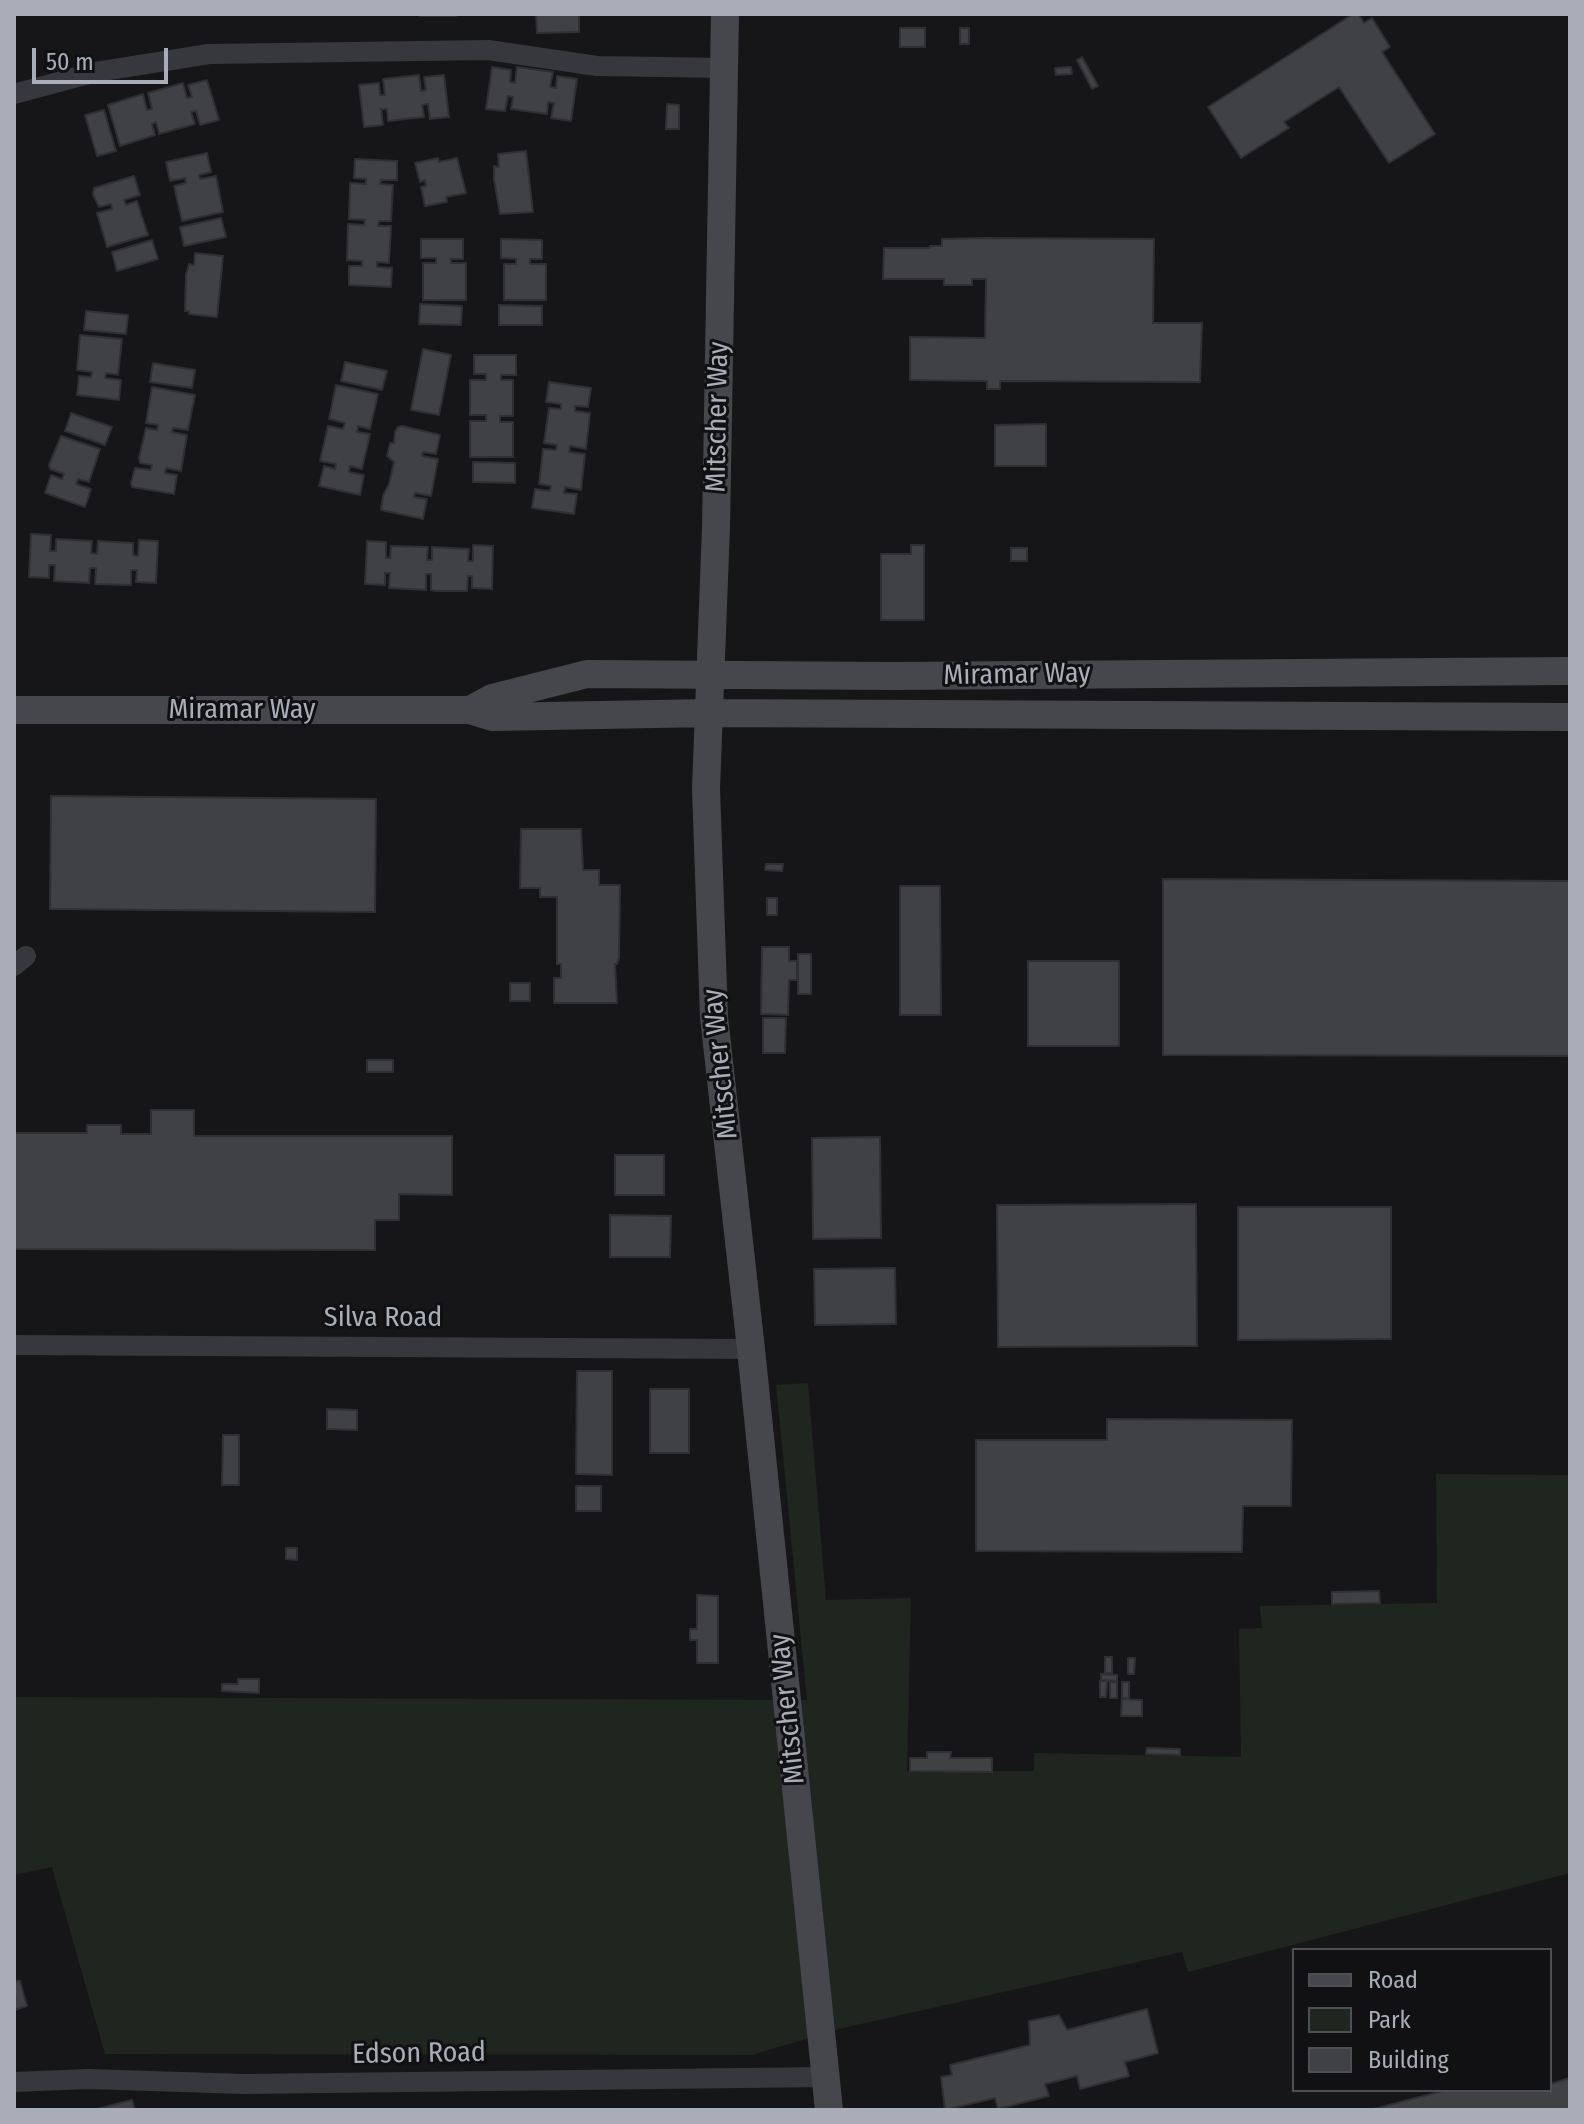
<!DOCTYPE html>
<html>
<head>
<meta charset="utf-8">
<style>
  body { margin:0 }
  #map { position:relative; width:1584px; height:2124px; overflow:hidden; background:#161618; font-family:"Fira Sans Condensed",sans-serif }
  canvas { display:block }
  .frame { position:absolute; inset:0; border:16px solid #a8adb8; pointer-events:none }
  .legend { position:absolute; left:1292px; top:1948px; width:260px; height:144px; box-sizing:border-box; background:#111113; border:2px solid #4d4f55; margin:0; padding:10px 14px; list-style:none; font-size:24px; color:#a8adb8 }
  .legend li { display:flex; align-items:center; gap:16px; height:40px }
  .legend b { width:40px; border:2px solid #4d4f55 }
  .scale { position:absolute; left:32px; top:48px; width:136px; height:36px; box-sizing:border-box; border:4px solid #a8adb8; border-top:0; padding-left:10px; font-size:24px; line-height:28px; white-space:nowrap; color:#a8adb8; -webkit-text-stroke:6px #111113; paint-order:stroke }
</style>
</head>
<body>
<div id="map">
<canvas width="1584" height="2124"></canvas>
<div class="frame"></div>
<ul class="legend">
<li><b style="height:10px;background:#45474d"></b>Road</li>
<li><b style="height:22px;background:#1e261f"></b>Park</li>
<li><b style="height:22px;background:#404145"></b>Building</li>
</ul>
<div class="scale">50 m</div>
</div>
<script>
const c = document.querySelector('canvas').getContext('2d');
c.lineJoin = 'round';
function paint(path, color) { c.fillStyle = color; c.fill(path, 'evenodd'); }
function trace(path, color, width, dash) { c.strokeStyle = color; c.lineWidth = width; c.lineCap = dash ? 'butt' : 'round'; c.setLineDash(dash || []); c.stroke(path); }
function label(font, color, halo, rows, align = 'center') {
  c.font = font + ' "Fira Sans Condensed",sans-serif'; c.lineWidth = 6; c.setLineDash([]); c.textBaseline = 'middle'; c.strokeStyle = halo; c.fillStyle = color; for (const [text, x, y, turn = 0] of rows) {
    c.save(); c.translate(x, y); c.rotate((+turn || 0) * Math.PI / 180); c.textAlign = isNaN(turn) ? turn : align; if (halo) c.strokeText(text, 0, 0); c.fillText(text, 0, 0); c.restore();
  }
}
paint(new Path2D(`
  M808 1383 826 1600 911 1598 907 1771H1034V1753L1241 1757 1239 1629 1262 1628 1260 1606 1437 1603 1436 1474 1570 1475V1873L1188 1972 1182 1952 843 2028 752 2055 105 2054 52 1867 14 1875V1697L807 1700 776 1385Z`), '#1e261f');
const building = new Path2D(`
  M420 14H456V16H420Z
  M536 14H579V32L537 33Z
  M1353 14H1358L1364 23 1372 18 1390 47 1382 52 1435 134 1389 163 1339 87 1284 122 1289 128 1241 158 1208 107Z
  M900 28H925V47H900Z
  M960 28H969V44H960Z
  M1082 57 1098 86 1092 89 1077 60Z
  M492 67 511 70 510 82 515 83 517 67 553 72 550 87 556 88 557 76 577 79 571 121 551 118 554 103 548 102 547 114 511 109 513 97 508 96 505 111 486 109Z
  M1071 67 1072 74 1056 75 1055 68Z
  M419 75 421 91 426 90 424 77 444 75 449 117 430 119 428 104 422 105 424 117 388 121 387 109H381L383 125 364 127 359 85 379 83 380 95H385L383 79Z
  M207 80 219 120 200 125 196 111 191 112 195 124 159 134 156 122 152 124 155 135 120 146 108 105 143 94 147 110 152 109 148 93 183 83 187 98 192 97 188 85Z
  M667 104 679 105V129H666Z
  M104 110 116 151 97 156 85 115Z
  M526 151 533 212 500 214 494 179V166L499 167 498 154Z
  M207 153 211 172 199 175 200 179 216 176 223 212 182 221 174 186 186 183 185 178 170 181 166 162Z
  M438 158 439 162 457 158 466 193 446 197 447 202 425 206 421 187 426 186 425 180 420 182 415 163Z
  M355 159 397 161V180H381L380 184 393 185 391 221H379L378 226H391L389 263 377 262V267L392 268 391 287 349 285V266H362V261L347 260 348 224 364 225 365 220 349 219 350 183 366 184V179L354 178Z
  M134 176 140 195 124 200 126 205 137 201 148 235 107 247 97 213 112 209 111 204 99 207 93 195 94 188Z
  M221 218 226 237 184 246 180 227Z
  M986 238 1154 239 1153 323H1202L1200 382 1000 381V389H987V381L910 380V337L985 338 986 279H972V285H944V279H883L884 248H930V246H942V239Z
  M421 239H463V259H451V263H466V300H423V263H436V258H421Z
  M501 239 542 240V259H530V264H546V300H504V264H516V259L501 258Z
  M152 240 158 259 117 271 112 252Z
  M195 253 223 256 217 317 189 314V311H185L186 275 189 264 194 265Z
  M420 304 462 306 461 325 419 324Z
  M499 305 542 306V325H499Z
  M86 311 128 315 126 334 84 330Z
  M80 335 122 339 118 375 106 373 105 378 121 380 119 400 77 395 79 376 91 377 92 372 77 370Z
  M423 349 451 355 439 415 411 410Z
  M474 355H516V375H501V380H513V416H500V422H513V457H470V421H486V415H470V380H486V374H474Z
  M345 362 387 371 382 390 341 381Z
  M153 363 195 370 192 388 150 382Z
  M549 382 591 388 588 407 575 406V411L590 413 586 449 570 446 569 452 585 454 581 490 565 487 564 493 577 494 574 514 532 508 535 489 550 491 551 486 539 484 543 449 556 450 557 445 544 443 549 408 561 409V404L546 402Z
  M336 385 378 394 370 429 358 426 357 432 370 434 362 469 350 466 349 472 364 475 360 495 319 486 324 466 335 469 336 464 320 461 328 426 343 429 345 423 329 419Z
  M152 387 195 395 188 430 173 428 172 432 187 435 181 471 166 468 165 473 177 475 174 494 132 487 131 483 135 468 151 470 152 465 140 463 139 458 146 428 157 430 158 425 146 423Z
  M71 413 112 427 105 445 65 431Z
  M1046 424V466H995V425Z
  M402 426 440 435 436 454 423 452 422 456 438 459 431 496 415 493 414 497 427 499 423 519 381 510 383 496 389 484 394 462 387 456 390 443H394L395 432 398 427Z
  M61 436 100 449 89 482 78 479 76 484 91 489 85 507 45 493 51 475 62 479 64 474 50 469 49 465Z
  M473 462 515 463V483L473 482Z
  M31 534 51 535 50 551H56V539L92 541 91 553 97 554 98 541 133 543V555L138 556 139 540 158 541 156 583 136 582 137 570H131V585L95 584 96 568H90L89 583 54 581 55 565H49V578L29 577Z
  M367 541 386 542V558H390L391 546 428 547 427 560H432V547L469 549 468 561H473V545L493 546 492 589 472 588V576H468L467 591H436L431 590V574H426V590L389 588 390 573H385V585L365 584Z
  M911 545H924V620H881V554H911Z
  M1011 548H1027V561H1011Z
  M51 796 376 799 375 912 50 909Z
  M521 829H581L583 870H599V885H620L619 958 617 964H615L617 1003H554V978H561V964H557V897H540V888H520Z
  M766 864H783L782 871 765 870Z
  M1163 879 1570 881V1056L1163 1055Z
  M900 886H940L941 1015H900Z
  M767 898H777V915H767Z
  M762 947H789V961H797V980H789L788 1015 761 1014Z
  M798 954H811V994H798Z
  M1028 961H1119V1046H1028Z
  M510 983H530V1001H510Z
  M763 1018H786L785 1053H763Z
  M367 1060H393V1072H367Z
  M151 1110H194V1136H452V1195L399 1194V1220H375V1250L14 1249V1133H87V1125H121V1134H151Z
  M880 1137 881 1238 813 1239 812 1138Z
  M615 1155H664V1195H615Z
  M1196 1204 1197 1346 998 1347 997 1205Z
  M1238 1207H1391V1339L1238 1340Z
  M610 1215 671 1216 670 1257H610Z
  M895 1268 896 1324 815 1325 814 1269Z
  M577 1371H612V1475L576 1474Z
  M650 1389H689V1453H650Z
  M327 1409 357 1410V1430L327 1429Z
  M1107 1419 1292 1420 1291 1506H1243L1242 1552 976 1551V1440H1107Z
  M223 1435H239V1485H222Z
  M576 1486H601V1511H576Z
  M286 1548H297V1560L286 1559Z
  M1379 1591 1380 1603 1332 1604V1592Z
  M697 1595 718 1596V1663H697V1640H690V1629H697Z
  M1105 1657H1112V1673H1105Z
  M1128 1658H1135L1134 1674H1128Z
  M1101 1674 1117 1675V1681L1101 1680Z
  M238 1679H259V1693L222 1691V1684H238Z
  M1100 1681H1107L1106 1697H1100Z
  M1110 1682H1117V1698H1110Z
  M1122 1682H1129V1698H1122Z
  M1122 1699 1142 1700V1716H1121Z
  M1147 1748 1180 1749V1755L1146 1754Z
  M927 1752H951L950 1758H992V1772L910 1771V1758H927Z
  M17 1981H20L27 2006 14 2010V1983Z
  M1147 2009 1158 2053 1125 2062 1129 2076 1080 2089 1077 2076 1045 2084 1049 2096 998 2109 995 2098 945 2110 941 2077 952 2075 950 2065 1030 2045 1029 2021 1059 2015 1067 2030Z
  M1570 2078V2110H1370L1446 2090H1550V2084Z
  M132 2100 135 2110H93Z`);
paint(building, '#404145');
trace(building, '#303034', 2);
trace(new Path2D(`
  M14 94 96 72 209 54 488 50 597 66 726 68
  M14 966 26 956
  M14 1345 751 1349
  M14 2082 88 2079 245 2084 825 2077`), '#37383d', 20);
trace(new Path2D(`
  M725 14 716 527 706 789 714 1017 751 1349 829 2110
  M14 710H470L493 717 709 713 1570 717
  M470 710 492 698 587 674 893 676 1570 671`), '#45474d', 28);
label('28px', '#a8adb8', '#111113', [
  ["Mitscher Way",718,417,-89],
  ["Miramar Way",1017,675,-1],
  ["Miramar Way",242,710],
  ["Mitscher Way",721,1064,-96],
  ["Silva Road",383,1318],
  ["Mitscher Way",788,1709,-96],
  ["Edson Road",419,2054,-1]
]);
</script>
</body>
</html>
